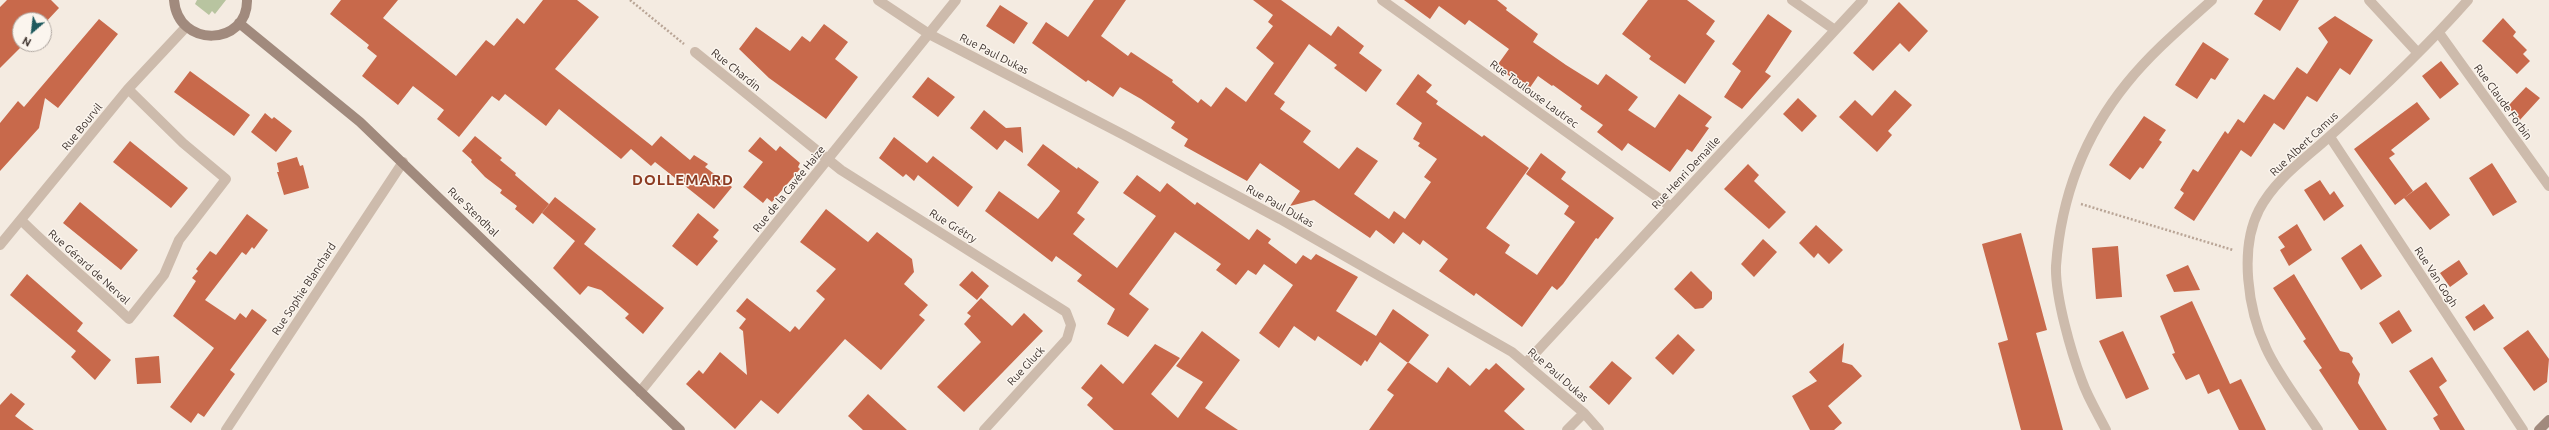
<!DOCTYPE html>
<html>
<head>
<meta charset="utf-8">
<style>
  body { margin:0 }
  #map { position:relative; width:2549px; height:430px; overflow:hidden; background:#f4ebe1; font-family:Ubuntu,sans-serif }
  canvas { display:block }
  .north { position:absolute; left:12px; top:12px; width:40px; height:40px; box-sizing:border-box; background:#fbf5ee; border:1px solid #aea6a0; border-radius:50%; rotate:208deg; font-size:11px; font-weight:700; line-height:16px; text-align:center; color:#3b302b }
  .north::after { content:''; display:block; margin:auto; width:14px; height:18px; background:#1f5a5e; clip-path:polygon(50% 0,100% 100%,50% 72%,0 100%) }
</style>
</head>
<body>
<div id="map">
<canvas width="2549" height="430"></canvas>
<div class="north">N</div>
</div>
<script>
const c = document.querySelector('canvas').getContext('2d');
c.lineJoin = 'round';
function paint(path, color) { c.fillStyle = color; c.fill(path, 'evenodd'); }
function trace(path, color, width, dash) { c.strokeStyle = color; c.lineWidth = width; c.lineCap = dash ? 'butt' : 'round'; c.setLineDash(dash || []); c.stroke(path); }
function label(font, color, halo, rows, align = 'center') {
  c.font = font + ' Ubuntu,sans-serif'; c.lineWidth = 3; c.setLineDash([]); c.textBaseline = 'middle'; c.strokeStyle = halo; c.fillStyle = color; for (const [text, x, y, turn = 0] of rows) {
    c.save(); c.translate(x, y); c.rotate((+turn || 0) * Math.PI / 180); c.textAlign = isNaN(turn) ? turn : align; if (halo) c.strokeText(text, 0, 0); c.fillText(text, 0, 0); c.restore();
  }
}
paint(new Path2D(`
  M197 0H226L215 14 212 11 209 15 195 4Z`), '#b8c4a0');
paint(new Path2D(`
  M7 0H51L59 8 44 24V20H20V44H24L0 68V7Z
  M341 0H398L383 18 456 76 486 40 494 46 517 18 524 24 543 0H577L599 17 555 69 652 146 661 136 690 160 694 155 708 164 705 167 732 187 714 209 655 162 651 166 631 149 621 159 559 109 546 126 505 94 499 101 492 96 459 137 437 119 444 110 413 86 398 105 362 76 377 56 367 48 369 45 330 14Z
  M1094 0H1126L1101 36 1128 56 1131 52 1173 80 1172 82 1198 103 1201 99 1211 107 1226 87 1246 102 1274 63 1256 48 1273 26 1268 22 1273 15 1253 0H1281L1331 36 1338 26 1364 46 1359 53 1382 70 1366 92 1334 68 1337 65 1309 44 1274 94 1285 102 1280 109 1311 131 1303 142 1339 169 1357 147 1378 161 1354 194 1389 219 1394 211 1405 219 1431 182 1424 177 1437 159 1418 146 1420 143 1413 139 1422 123 1396 104 1418 74 1432 85 1426 92 1438 101 1436 104 1482 137 1484 135 1529 168 1486 228 1510 245 1505 253 1537 275 1575 222 1564 214 1569 206 1526 174 1541 153 1566 172 1561 179 1614 218 1598 239 1596 238 1563 284 1557 290 1552 286 1522 327 1476 293 1474 296 1439 271 1448 259 1423 240 1420 245 1403 232 1394 244 1376 230 1370 238 1314 200 1290 206 1300 191 1260 163 1247 181 1184 146 1188 139 1171 128 1175 122 1141 99 1120 87 1113 97 1088 80 1086 82 1032 43 1046 22 1068 37Z
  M1404 0H1497L1507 8 1506 10 1538 34 1533 42 1566 65 1598 85 1606 74 1638 97 1628 110 1655 128 1679 94 1712 117 1705 126 1709 128 1692 152 1687 149 1670 172 1628 143 1622 151 1597 132 1603 125 1580 109 1582 106 1553 85 1552 86 1538 76 1529 89 1496 67 1509 49 1469 20 1465 25 1439 6 1430 19Z
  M1648 0H1687L1715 21 1706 34 1715 41 1685 84 1649 59 1651 56 1622 34Z
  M2263 0H2299L2280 31 2254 14Z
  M1899 2 1928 31 1909 52 1900 43 1873 71 1853 53Z
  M1000 5 1028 23 1014 44 986 26Z
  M1768 14 1792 31 1765 72 1771 76 1742 109 1724 97 1741 71 1732 64Z
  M2335 16 2373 40 2350 75 2340 68 2317 102 2307 96 2284 130 2274 123 2251 157 2241 150 2194 221 2174 208 2184 193 2180 190 2193 169 2198 172 2225 131 2228 134 2238 119 2244 123 2264 94 2274 100 2297 67 2307 74 2328 42 2318 28Z
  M2503 18 2516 32 2513 36 2527 50 2523 54 2530 61 2517 74 2482 41Z
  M99 19 118 34 58 108 45 98 39 128 0 171V123L18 101 24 107Z
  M824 24 848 42 835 59 858 77 826 119 769 78 739 49 756 27 790 51 802 36 810 42Z
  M2203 42 2229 59 2215 80 2211 78 2197 99 2175 85Z
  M2441 61 2459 84 2440 99 2422 76Z
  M190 71 250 115 234 136 174 92Z
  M928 77 955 97 938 117 912 97Z
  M2526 87 2540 98 2519 121 2508 106Z
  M1895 90 1912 105 1888 131 1892 135 1877 152 1839 117 1855 100 1872 116Z
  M1798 98 1817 116 1802 132 1783 114Z
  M2417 102 2430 119 2391 150 2395 154 2389 158 2413 191 2395 205 2354 149Z
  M984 110 1006 128 1021 127 1023 153 1005 140 997 150 970 128Z
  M265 113 272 119 274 117 292 131 276 152 251 132Z
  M2144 116 2166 130 2159 140 2162 142 2143 169 2140 167 2130 180 2109 165Z
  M475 136 502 158 500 160 516 173 515 175 549 204 533 224 515 209 517 206 500 193 502 190 485 177 471 162 472 160 462 151Z
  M760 137 776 151 780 146 800 163 798 167 800 169 772 202 767 198 763 203 743 187 763 162 748 151Z
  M894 137 927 163 933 156 973 187 958 207 918 175 914 181 906 174 903 177 879 158Z
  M130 141 188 188 171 208 113 162Z
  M1043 144 1077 169 1078 167 1099 182 1077 213 1085 219 1073 234 1117 268 1156 216 1123 193 1137 175 1160 192 1167 183 1195 205 1197 202 1249 240 1257 229 1271 239 1268 243 1296 264 1303 255 1311 260 1316 254 1358 277 1336 311 1376 336 1393 309 1429 335 1408 363 1380 342 1367 362 1365 360 1361 366 1318 336 1315 341 1294 326 1279 348 1259 333 1293 285 1264 264 1256 275 1248 270 1236 285 1216 270 1221 264 1175 232 1129 294 1149 309 1128 337 1107 324 1115 309 1077 281 1082 275 1056 256 1052 262 985 211 999 191 1038 219 1049 206 1060 191 1027 165Z
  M297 157 300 166 303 165 309 188 284 195 277 172H279L277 163Z
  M2492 163 2517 202 2493 216 2469 178Z
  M1748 164 1759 175 1754 181 1786 212 1769 229 1724 189Z
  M2320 180 2330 195 2334 191 2344 206 2324 221 2304 190Z
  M2426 182 2450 215 2430 230 2404 198Z
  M555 197 596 229 584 244 664 308 643 334 625 318 629 314 601 290 588 286 580 295 553 268 575 241 542 213Z
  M80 202 138 250 121 270 63 223Z
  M826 209 868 242 877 232 912 259 914 272 904 284 928 305 919 315 925 320 881 370 845 339 778 414 761 400 735 429 686 384 699 370 703 374 720 352 747 375 743 331 739 328 746 319 736 311 747 298 790 332 795 326 799 330 825 299 816 291 836 269 800 242Z
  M698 213 719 230 713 237 718 241 697 266 672 246Z
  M247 214 268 230 254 249 252 247 246 255 242 252 205 300 235 320 240 313 246 318 252 309 267 320 230 370 235 374 204 417 198 413 191 423 170 407 214 348 173 316 196 281 192 278 198 271 196 269 210 251 216 255Z
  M2297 224 2312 250 2289 266 2280 250 2285 247 2278 237Z
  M1816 225 1843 250 1829 264 1818 253 1814 258 1799 243Z
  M2021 233 2047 330 2036 333 2063 430H2021L1998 343 2008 340 1982 244Z
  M1763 239 1777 252 1754 277 1741 264Z
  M2361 244 2382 276 2361 290 2341 258Z
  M2118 246 2122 297 2096 299 2092 248Z
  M2459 260 2468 274 2450 287 2440 273Z
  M2188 265 2200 290 2174 292 2166 275Z
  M972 271 989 286 977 300 959 285Z
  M1691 271 1712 292V299L1703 308 1695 309 1674 289Z
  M27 274 83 323 77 331 111 360 95 380 71 357 76 351 10 295Z
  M2294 274 2340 351 2349 353 2353 358 2352 362 2360 374 2358 383 2387 430H2359L2319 370 2322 368 2303 341 2306 339 2273 288Z
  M981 298 1012 326 1024 313 1043 331 964 412 937 387 981 342 964 324 971 316 967 313Z
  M2192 301 2230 384 2241 379 2266 430H2239L2219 389 2208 394 2199 374 2186 380 2172 354 2175 353 2172 345 2160 316Z
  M2484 304 2494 318 2474 331 2465 317Z
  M2399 310 2412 331 2392 344 2379 323Z
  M2528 330 2549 359 2547 382 2534 391 2503 348Z
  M1202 331 1240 360 1205 408 1238 430H1114L1087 405 1093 398 1081 388 1101 364 1123 384 1155 344 1180 358 1151 394 1178 418 1203 382 1176 366Z
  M2123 331 2149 389 2126 399 2099 341Z
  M1678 334 1695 350 1673 375 1655 358Z
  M1844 343 1842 362 1852 365 1862 376 1828 406 1842 423 1834 430H1810L1792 396 1817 381 1809 372Z
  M159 356 161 383 137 384 135 358Z
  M2432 357 2447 381 2439 387 2465 430H2440L2433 418 2438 415 2409 371Z
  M1612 361 1632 378 1609 405 1589 387Z
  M1408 362 1437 383 1448 367 1470 386 1486 368 1489 370 1496 363 1525 389 1504 411 1525 430H1369L1394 395 1387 390Z
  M11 393 25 404 15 416 34 430H0V405Z
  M868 394 907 430H863L848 416Z`), '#c8694b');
trace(new Path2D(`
  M630 0 684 44
  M2081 204 2233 250`), '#b9a596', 2.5, [2, 2]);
trace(new Path2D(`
  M878 0 929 34 1124 135 1280 219 1512 352 1584 413 1599 430
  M1382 0 1671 207
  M1792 0 1835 30
  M2369 0 2418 53
  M2439 33 2549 186
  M695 52 841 170 1066 312 1071 325 1067 339 984 430
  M2330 137 2523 430
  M21 220C56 255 94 285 129 319L164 275 179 240 226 179 183 143 128 89
  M0 245 128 89 186 27
  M1526 363 1863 0
  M640 392 956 0
  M226 430 403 162
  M1567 430 1584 413
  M2106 430C2098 414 2088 398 2082 381 2071 352 2055 296 2056 266 2061 197 2084 136 2127 83 2152 52 2183 26 2212 0
  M2318 430C2302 405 2278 375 2266 348 2248 310 2239 249 2259 210 2275 179 2305 159 2330 136 2378 93 2425 49 2468 0`), '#cdbbac', 10);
trace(new Path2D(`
  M174 0C178 49 248 46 247 0
  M239 23 360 122 680 430
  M2539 430 2549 420`), '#a18a7d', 10);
label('11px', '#3b302b', '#fbf5ee', [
  ["Rue Paul Dukas",994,54,27],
  ["Rue Chardin",736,70,39],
  ["Rue Toulouse Lautrec",1534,94,36],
  ["Rue Claude Forbin",2503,102,54],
  ["Rue Bourvil",82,127,-51],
  ["Rue Albert Camus",2304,144,-43],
  ["Rue Henri Demaille",1686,173,-47],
  ["Rue de la Cavée Haize",789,189,-51],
  ["Rue Paul Dukas",1280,206,29],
  ["Rue Stendhal",473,212,44],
  ["Rue Grétry",953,226,32],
  ["Rue Gérard de Nerval",89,267,42],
  ["Rue Van Gogh",2436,277,57],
  ["Rue Sophie Blanchard",304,289,-57],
  ["Rue Gluck",1026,366,-47],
  ["Rue Paul Dukas",1558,375,41]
]);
c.letterSpacing = '1px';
label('bold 15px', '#8c3b22', '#fbf5ee', [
  ["DOLLEMARD",683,180]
]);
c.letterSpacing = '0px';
</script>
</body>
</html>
